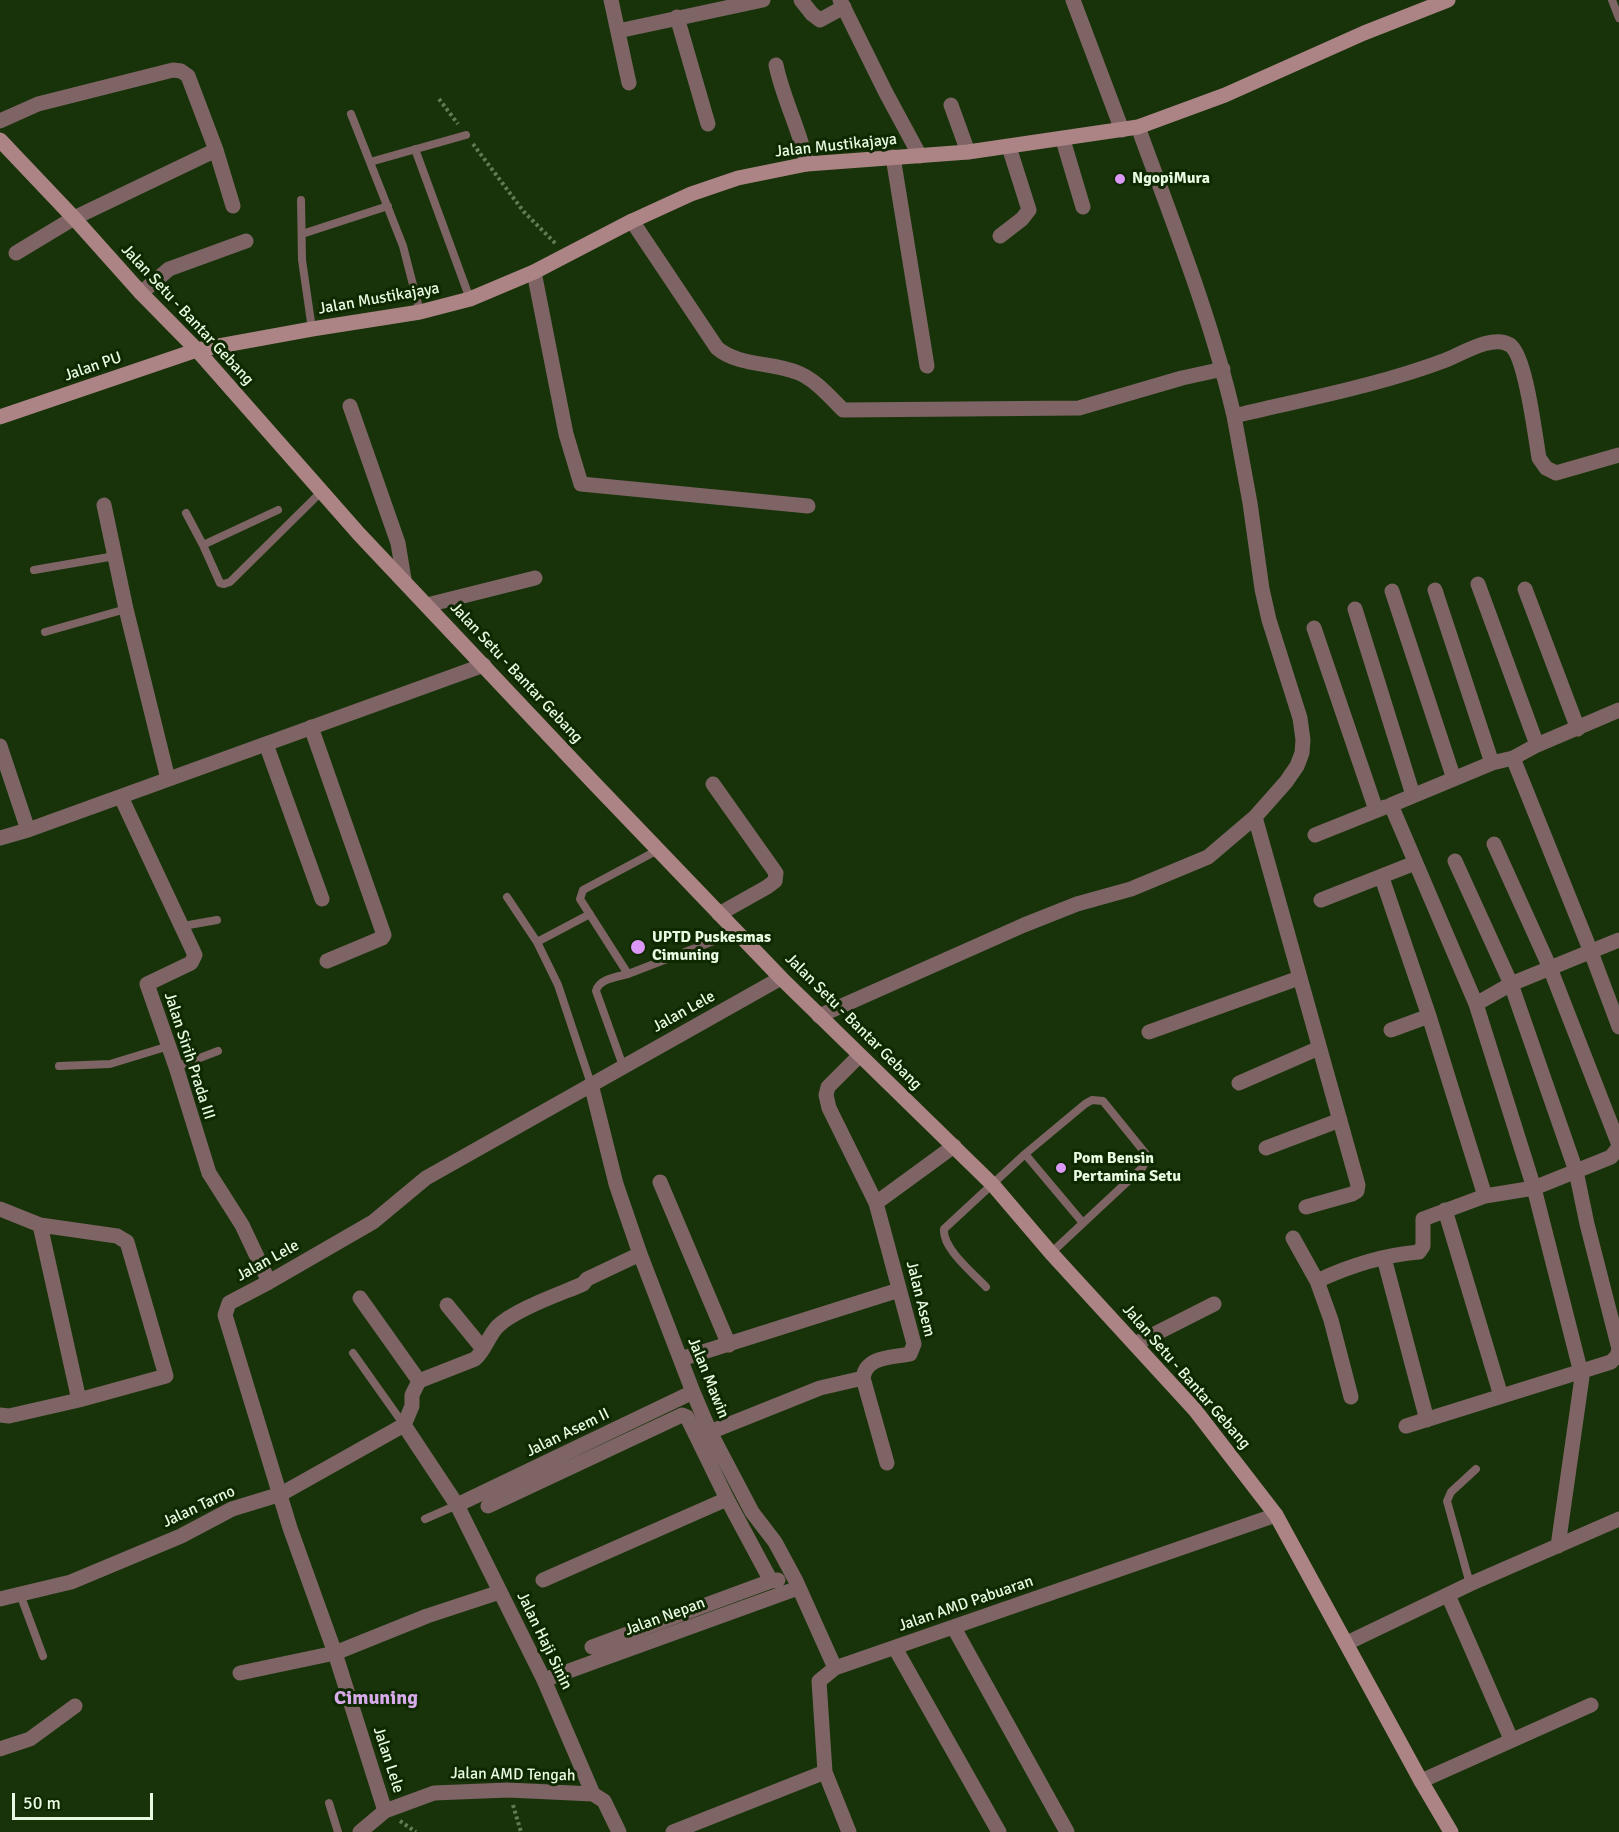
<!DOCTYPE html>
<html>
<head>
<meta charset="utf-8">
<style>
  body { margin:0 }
  #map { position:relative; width:1619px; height:1832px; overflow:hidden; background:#183309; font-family:Signika,sans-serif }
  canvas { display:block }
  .scale { position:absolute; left:12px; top:1793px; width:141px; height:27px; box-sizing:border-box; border:3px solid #e9fae2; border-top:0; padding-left:8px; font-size:18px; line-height:21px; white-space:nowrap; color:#e9fae2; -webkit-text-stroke:4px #0e2800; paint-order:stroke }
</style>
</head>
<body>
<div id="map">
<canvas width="1619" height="1832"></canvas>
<div class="scale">50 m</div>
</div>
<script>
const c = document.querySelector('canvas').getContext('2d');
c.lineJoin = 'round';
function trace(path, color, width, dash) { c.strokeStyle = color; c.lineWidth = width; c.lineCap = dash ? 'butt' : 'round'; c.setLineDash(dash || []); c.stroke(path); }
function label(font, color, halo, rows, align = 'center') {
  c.font = font + ' Signika,sans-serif'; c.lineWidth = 6; c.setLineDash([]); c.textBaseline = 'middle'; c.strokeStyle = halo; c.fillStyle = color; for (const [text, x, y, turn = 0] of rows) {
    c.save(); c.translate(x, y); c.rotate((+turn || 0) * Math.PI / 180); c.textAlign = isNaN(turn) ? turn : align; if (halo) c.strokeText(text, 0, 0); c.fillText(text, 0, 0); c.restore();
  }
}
trace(new Path2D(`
  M439 99 458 124
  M473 144 524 212 556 244
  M513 1805 521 1832
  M400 1821 416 1832`), '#637a56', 4, [3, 3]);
trace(new Path2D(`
  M1612 0 1619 18
  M351 114 403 246 420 312
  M415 149 470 299
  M370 162 466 135
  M301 200 302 260 312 329
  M302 234 388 206
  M278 510 203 545 220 583 224 584 230 582 321 492
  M186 513 203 545
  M34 570 115 556
  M45 632 126 609
  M658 850 583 890 580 899 628 974 737 932
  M507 897 537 942 558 985 591 1084
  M183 926 217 920
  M537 942 590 914
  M59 1066 110 1064 169 1046
  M623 1066 596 991C599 979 616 977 628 974
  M176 1067 218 1051
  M1025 1154 1083 1223
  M986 1287C973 1273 942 1248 944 1229L1025 1154 1085 1104 1092 1100 1103 1101 1146 1154V1161L1142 1168 1051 1253
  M353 1353 404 1425
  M425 1519 457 1505
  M1470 1584 1447 1501 1451 1492 1476 1469
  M20 1594 43 1656
  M329 1803 338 1832`), '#7e6465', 8);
trace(new Path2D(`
  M611 0 629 83
  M801 0 812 14 820 20 844 7
  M840 0 886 93 920 156
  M1073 0 1122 130
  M677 17 708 124
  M618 31 763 0
  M776 65C783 99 800 130 807 164
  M951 105 968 152
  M0 121 38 104 173 70 181 71 188 76 216 150 233 206
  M1138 127C1173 223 1211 317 1234 416 1305 399 1377 386 1446 360 1462 354 1492 334 1510 345 1526 356 1535 436 1539 458L1546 468 1556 473 1619 455
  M1063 140 1083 207
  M893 157 927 366
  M632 221 717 348C738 366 771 362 796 372 814 378 830 397 843 410L1079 408 1182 378 1223 369
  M1000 236 1022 219 1029 210 1009 147
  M16 253 74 218 216 150
  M534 272 566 434 581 484 808 506
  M141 293 169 269 246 241
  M350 406 398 543 404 579
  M104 505 126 609 168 779
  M1478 584 1537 745
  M1525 589 1578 729
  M1435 590 1492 763
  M1392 591 1454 779
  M427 605 535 578
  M1355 609 1413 795
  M1314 628 1376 810
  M311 727 384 935 382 938 327 961
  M266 744 322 899
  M0 746 28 830
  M1513 758 1591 952 1619 1027
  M713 784 776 873 775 881 767 887 719 914
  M121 797 195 955 191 963 147 984 176 1067 209 1173 242 1225 269 1282
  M1255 817 1358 1185 1357 1191 1352 1194 1306 1207
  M1315 835 1385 807
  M0 838 28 830 484 665
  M1494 844 1550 968 1619 1145
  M1382 878 1429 1016
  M1321 900 1415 863
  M1476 1004 1511 984 1619 940
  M819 1016 1024 925 1077 904 1131 889 1208 857 1255 817 1286 782 1297 766 1302 753 1303 740 1300 718 1269 620 1262 589 1250 503 1234 416
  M1391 1030 1429 1016 1485 1196 1534 1188 1611 1157 1619 1147
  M1149 1032 1299 978
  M859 1056 828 1087 826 1095 829 1108 876 1203
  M1239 1083 1319 1048
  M591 1084 616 1184 640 1254 693 1392 710 1432 752 1512 775 1542 796 1581 835 1668
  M1266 1148 1340 1120
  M660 1182 729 1345
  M0 1209 40 1225 117 1236 127 1242 166 1376 79 1400 9 1416 0 1415
  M1445 1210 1501 1396
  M40 1225 79 1400
  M1293 1238 1317 1281 1331 1320 1351 1397
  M1384 1258 1427 1420
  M1317 1281C1349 1266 1384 1255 1419 1252L1423 1246V1219L1485 1196
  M360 1298 419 1381
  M447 1305 483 1349
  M1135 1344 1214 1304
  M681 1359 899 1290
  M404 1425 457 1505 544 1680 593 1794
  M404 1425 412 1406V1395L419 1381 475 1359C485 1350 488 1337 497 1327 513 1310 560 1294 583 1284L587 1279 640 1254
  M1406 1426 1611 1362 1617 1356 1619 1349 1587 1224 1576 1171 1511 984 1455 861
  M710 1432 820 1388 863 1378
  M887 1463 863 1378C866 1356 891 1358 910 1354L914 1344 876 1203 954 1146
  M457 1505 693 1392
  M488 1506 682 1415 687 1417 727 1499 771 1581
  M1558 1546 1582 1377 1534 1188 1476 1004 1391 805 1492 763 1513 758 1537 745 1619 710
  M543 1580 727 1499
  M1448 1595 1511 1739
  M0 1599 71 1582 181 1536 232 1509 281 1494 404 1425
  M954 1628 1067 1832
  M1347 1643 1470 1584 1619 1519
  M592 1647 771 1581 778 1580
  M895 1648 999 1832
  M240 1673 335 1653 427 1616 500 1592
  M544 1680 798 1588
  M0 1749 30 1739 75 1706
  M1421 1781 1591 1705
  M385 1811 335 1653 290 1528 225 1315 229 1303 269 1282 373 1222 426 1178 781 978
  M360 1832 385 1811 434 1793 508 1790 593 1794 604 1801 619 1832
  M673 1832 825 1772
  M849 1832 825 1772 819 1681 835 1668 1276 1515`), '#7e6465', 15);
trace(new Path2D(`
  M0 140 74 218 141 293 197 350 359 534 593 782 781 978 993 1185 1051 1253 1195 1410 1276 1515 1421 1781 1451 1832
  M0 417 197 350 312 329 420 312 470 299 534 272 632 221 691 194 738 178 807 164 968 152 1138 127 1225 95 1364 33 1448 0`), '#ac8485', 15);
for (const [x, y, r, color] of [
  [1120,179,6,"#db99f5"],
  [638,947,8,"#db99f5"],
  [1061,1168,6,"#db99f5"]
]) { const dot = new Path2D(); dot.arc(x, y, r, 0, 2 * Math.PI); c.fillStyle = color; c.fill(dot); trace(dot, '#0e2800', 2); }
label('16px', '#e9fae2', '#0e2800', [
  ["Jalan Mustikajaya",836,146,-6],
  ["Jalan Mustikajaya",379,299,-10],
  ["Jalan Setu - Bantar Gebang",187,315,47],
  ["Jalan PU",93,367,-19],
  ["Jalan Setu - Bantar Gebang",516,673,47],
  ["Jalan Lele",684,1012,-29],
  ["Jalan Setu - Bantar Gebang",853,1022,45],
  ["Jalan Sirih Prada III",189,1056,72],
  ["Jalan Lele",268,1261,-29],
  ["Jalan Asem",920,1299,76],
  ["Jalan Setu - Bantar Gebang",1186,1377,49],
  ["Jalan Mawin",708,1378,68],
  ["Jalan Asem II",568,1433,-26],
  ["Jalan Tarno",199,1507,-25],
  ["Jalan AMD Pabuaran",966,1604,-19],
  ["Jalan Nepan",665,1617,-20],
  ["Jalan Haji Sinin",544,1641,64],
  ["Jalan Lele",388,1760,72],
  ["Jalan AMD Tengah",513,1775,1]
]);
label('bold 16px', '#e9fae2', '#0e2800', [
  ["NgopiMura",1132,179],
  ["UPTD Puskesmas",652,938],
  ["Cimuning",652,956],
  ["Pom Bensin",1073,1159],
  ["Pertamina Setu",1073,1177]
], 'left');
label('bold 20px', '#d7aae9', '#0e2800', [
  ["Cimuning",376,1699]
]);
</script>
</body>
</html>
